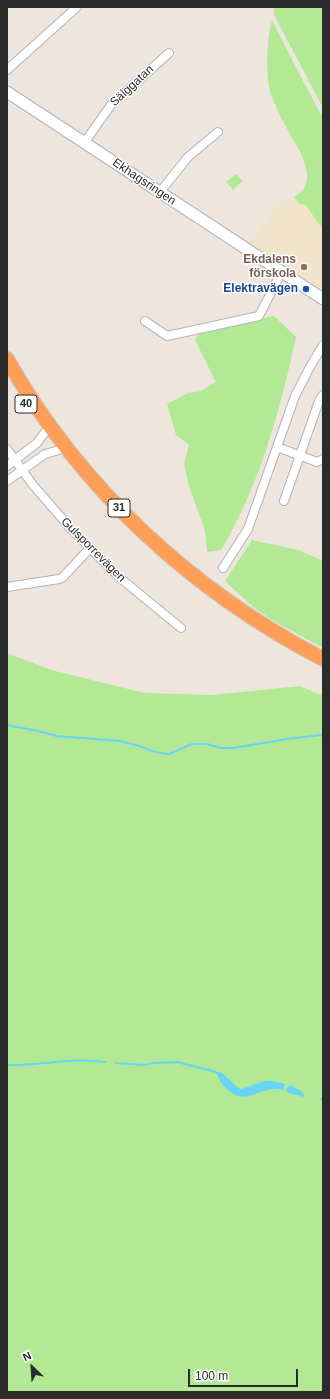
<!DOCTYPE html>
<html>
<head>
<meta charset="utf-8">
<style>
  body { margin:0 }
  #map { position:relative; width:330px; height:1399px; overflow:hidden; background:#eee6dd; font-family:Helvetica,sans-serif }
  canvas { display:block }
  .frame { position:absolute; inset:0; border:8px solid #2b2b2b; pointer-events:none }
  .north { position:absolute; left:12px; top:1347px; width:40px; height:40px; -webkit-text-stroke:3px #fff; paint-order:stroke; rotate:335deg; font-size:11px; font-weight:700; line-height:16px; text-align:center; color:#2b2b2b }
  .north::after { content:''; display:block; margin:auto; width:14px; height:18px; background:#2b2b2b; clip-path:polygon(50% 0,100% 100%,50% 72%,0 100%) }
  .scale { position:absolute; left:188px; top:1369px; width:110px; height:18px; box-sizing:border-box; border:2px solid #2b2b2b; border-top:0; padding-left:5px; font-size:12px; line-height:14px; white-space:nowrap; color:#2b2b2b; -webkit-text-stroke:3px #fff; paint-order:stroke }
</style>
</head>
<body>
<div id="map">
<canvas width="330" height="1399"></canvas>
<div class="frame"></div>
<div class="north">N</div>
<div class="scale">100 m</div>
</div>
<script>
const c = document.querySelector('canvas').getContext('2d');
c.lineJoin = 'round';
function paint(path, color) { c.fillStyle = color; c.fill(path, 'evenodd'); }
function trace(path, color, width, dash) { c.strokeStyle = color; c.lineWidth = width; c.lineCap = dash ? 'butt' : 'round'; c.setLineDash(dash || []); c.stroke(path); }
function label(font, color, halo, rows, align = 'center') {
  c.font = font + ' Helvetica,sans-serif'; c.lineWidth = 3; c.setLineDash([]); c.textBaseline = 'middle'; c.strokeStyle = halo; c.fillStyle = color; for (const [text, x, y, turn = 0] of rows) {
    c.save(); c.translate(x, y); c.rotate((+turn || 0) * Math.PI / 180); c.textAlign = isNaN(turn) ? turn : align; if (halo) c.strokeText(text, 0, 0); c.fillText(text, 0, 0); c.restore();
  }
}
paint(new Path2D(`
  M294 197 300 205 305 204 323 230V291L249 243 280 204Z`), '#f1e4cb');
paint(new Path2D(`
  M274 7H323V108L274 15Z
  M272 20 304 83 323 118V230L305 204 300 205 294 197C312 188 308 171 302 156 292 136 278 115 271 94 265 76 267 38 272 20Z
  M236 174 243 181 233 190 226 182Z
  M274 316 296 337C280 411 260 485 221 550L207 552 205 531 189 486 184 464 189 445 176 435 167 404 188 393 201 391 216 382 195 340 200 332Z
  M252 540 299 550 323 561V648L272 620 253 607 225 581Z
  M7 653 51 670 145 693 212 695 300 686 323 696V1392H7Z`), '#b3e995');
paint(new Path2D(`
  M219 1072 222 1073 237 1087 241 1089 265 1081H273L285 1084 284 1090C280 1089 276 1089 271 1089 252 1093 242 1105 225 1087 221 1083 218 1078 217 1073Z
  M290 1085 301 1091 305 1096 304 1097 288 1093 286 1091 288 1086Z`), '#67d4f9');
trace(new Path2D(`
  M323 68V83
  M7 725 33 730 57 736 120 741 139 746 156 752 169 754 192 744H207L221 748H233L293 738 323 735
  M116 1063 144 1065 154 1063 177 1062 216 1072 218 1074
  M7 1065C40 1066 72 1057 105 1062
  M321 1099 323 1100`), '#67d4f9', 2);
const street = new Path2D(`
  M7 70 77 7
  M84 143 111 105 169 53
  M160 192 188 157 218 132
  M145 321 167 336 259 316 281 273
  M277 447 317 462 323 459
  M7 449 33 485 72 530 119 577 181 628
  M7 466 37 443 45 432
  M7 481 45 454 59 450
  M284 501 319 401 323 395
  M223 568 248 529 295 396 310 367 323 345
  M7 587 59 579 63 577 90 548`);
const secondary = new Path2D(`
  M7 92 323 299`);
const highway = new Path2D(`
  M7 359C80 488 192 591 323 659`);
trace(street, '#b1b4c0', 10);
trace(secondary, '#b1b4c0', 13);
trace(highway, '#c8c8c8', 16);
trace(street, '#fff', 8);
trace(secondary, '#fff', 11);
trace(highway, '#ff9e57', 14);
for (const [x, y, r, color] of [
  [304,267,4,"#8d6e63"],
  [306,289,4,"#1a4fb4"]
]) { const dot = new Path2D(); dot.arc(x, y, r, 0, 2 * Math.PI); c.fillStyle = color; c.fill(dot); trace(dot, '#fff', 1.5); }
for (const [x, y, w] of [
  [26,404,22],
  [119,508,22]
]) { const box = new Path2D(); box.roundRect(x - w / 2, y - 9, w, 18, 3); c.fillStyle = '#fff'; c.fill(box); trace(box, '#2b2b2b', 1); }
label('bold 11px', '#2b2b2b', null, [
  ["40",26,404],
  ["31",119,508]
]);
label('12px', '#2b2b2b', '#fff', [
  ["Sälggatan",132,86,-43],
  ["Ekhagsringen",144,182,34],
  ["Gulsporrevägen",93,550,45]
]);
label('bold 12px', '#785e54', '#fff', [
  ["Ekdalens",296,260],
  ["förskola",296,274]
], 'right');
label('bold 12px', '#164399', '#fff', [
  ["Elektravägen",298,289]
], 'right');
</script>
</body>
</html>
